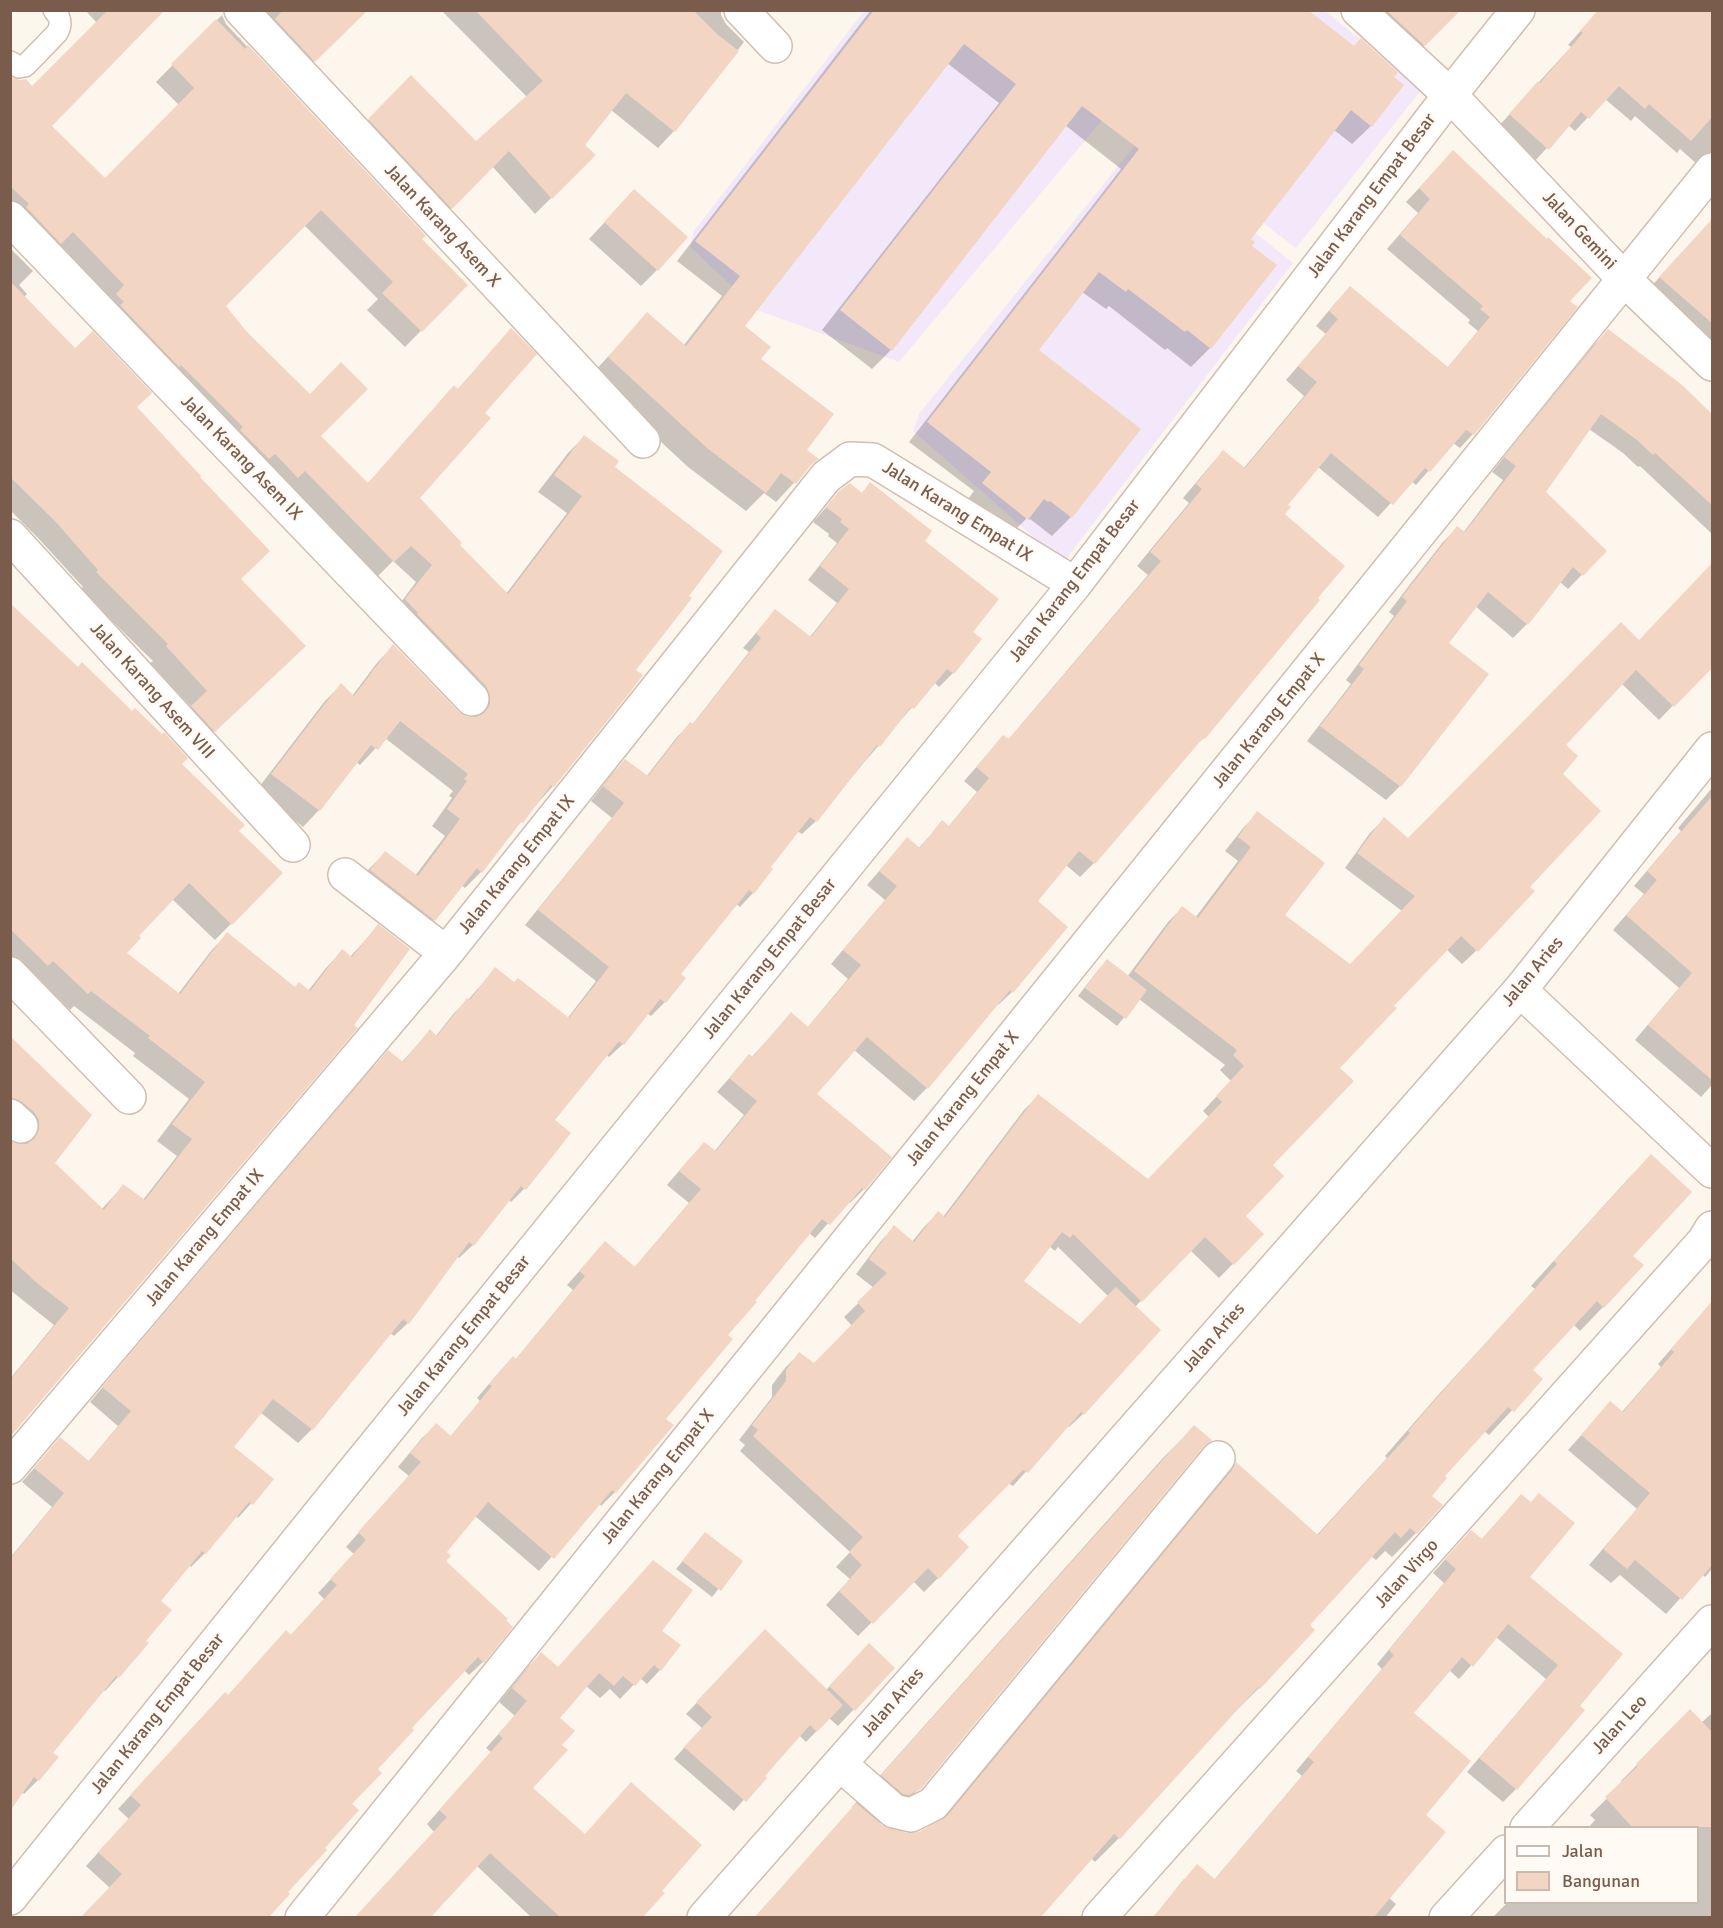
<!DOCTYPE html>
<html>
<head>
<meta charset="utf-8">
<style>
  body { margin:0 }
  #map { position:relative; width:1723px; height:1928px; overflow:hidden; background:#fdf6ec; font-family:Signika,sans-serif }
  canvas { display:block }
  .frame { position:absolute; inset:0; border:12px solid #7a5c4d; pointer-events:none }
  .legend { position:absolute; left:1504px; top:1826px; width:195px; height:78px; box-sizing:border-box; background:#fffaf3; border:2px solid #cabbb1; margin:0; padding:8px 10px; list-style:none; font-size:18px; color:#7a5c4d }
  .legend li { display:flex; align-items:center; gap:12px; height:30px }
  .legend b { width:30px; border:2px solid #cabbb1 }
</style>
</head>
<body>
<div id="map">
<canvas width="1723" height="1928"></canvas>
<div class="frame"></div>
<ul class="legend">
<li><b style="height:8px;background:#fff"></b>Jalan</li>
<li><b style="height:16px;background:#f3d5c3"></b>Bangunan</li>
</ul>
</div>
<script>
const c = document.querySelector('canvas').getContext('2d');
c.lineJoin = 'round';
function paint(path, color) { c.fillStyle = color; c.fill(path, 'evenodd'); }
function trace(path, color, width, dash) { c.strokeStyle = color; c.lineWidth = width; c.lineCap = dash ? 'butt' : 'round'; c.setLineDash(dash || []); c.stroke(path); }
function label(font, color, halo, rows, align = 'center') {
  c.font = font + ' Signika,sans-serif'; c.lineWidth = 5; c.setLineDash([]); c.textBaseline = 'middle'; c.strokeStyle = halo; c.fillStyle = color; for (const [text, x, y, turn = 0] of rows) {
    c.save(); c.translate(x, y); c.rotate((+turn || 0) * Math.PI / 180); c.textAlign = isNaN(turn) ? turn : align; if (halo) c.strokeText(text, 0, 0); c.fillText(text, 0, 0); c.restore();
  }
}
paint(new Path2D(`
  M864 11H1194L899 362 757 310 690 247 694 231Z
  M1243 11H1325L1422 89 1296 248 1141 131Z
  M1139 140 1293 263 1063 563 913 431 919 414Z`), '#f3e8fa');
paint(new Path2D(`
  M85 10H135L50 126 105 180 179 105 156 82 222 15 226 24 424 236 420 239 466 285 405 347 367 310 378 299 304 225 222 308 319 436 367 484 457 390 495 347 483 413 418 498 458 546 506 594 567 513 538 492 568 453 584 437 613 467 634 671 553 786 511 833 481 872 465 888 461 885 434 920 418 936 355 888 369 869 385 853 415 876 445 836 432 826 452 798 449 796 453 791 385 738 360 765 356 762 319 810 303 827 256 791 325 701 341 685 352 696 377 663 393 646 458 714 467 719H474V712L390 617 416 582 393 561 377 577 10 225V78L32 88 97 23Z
  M232 10H365L298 77Z
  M441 10H721V15L726 24 744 42 674 131 658 148 611 110 583 146 594 155 535 214 492 166 435 224 353 136 411 77 476 143 527 97Z
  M871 10H1305L1392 77 1371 126 1352 144 1334 130 1249 240 1210 348 1191 367 1167 348 1165 350 1109 306 1106 309 1082 292 1037 350 1071 517 1052 536 1030 519 1029 520 1027 518 1008 537 965 503 974 491 909 442 1121 169 1065 125 891 350 872 369 822 330 999 103 947 63 743 327 805 450 806 470 776 502 764 493 746 511 688 467 590 376 648 314 684 345 722 296 677 261Z
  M1371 10H1442L1450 20 1409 60Z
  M1712 10V171L1698 165 1680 149 1677 153 1635 116 1631 121 1605 99 1575 131 1568 125 1534 162 1497 128 1571 47 1568 45 1598 11Z
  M1440 166 1568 301 1473 434 1460 448 1453 443 1416 485 1411 481 1378 517 1318 467 1286 505 1283 514 1318 600 1204 738 1190 750 1094 863 1080 877 1066 865 1036 901 1012 992 998 1005 997 1004 927 1088 914 1101 854 1050 815 1094 890 1157 864 1189 850 1203 848 1201 815 1238 809 1233 726 1335 664 1419 672 1425 615 1492 601 1506 599 1503 539 1571 475 1516 445 1552 444 1561 511 1627 483 1662 469 1675 464 1670 410 1728 350 1804 286 1892 288 1894 267 1918H82L110 1888 86 1866 129 1819 118 1809 212 1707 228 1696 290 1636 324 1599 318 1593 354 1554 346 1547 409 1476 398 1467 422 1438 436 1425 450 1437 480 1401 477 1398 500 1371 513 1358 515 1360 573 1290 567 1285 605 1243 634 1268 689 1203 667 1185 691 1157 714 1152 744 1115 717 1092 749 1056 751 1058 791 1014 807 1028 848 979 831 964 885 900 867 885 907 839 918 849 942 822 948 827 977 792 964 781 1003 737 1008 740 1148 575 1137 566 1189 503 1183 498 1210 466 1223 452 1243 469 1304 396 1286 380 1326 334 1316 326 1337 301 1351 288 1447 368 1478 331 1468 323 1470 320 1387 249 1418 213 1406 202Z
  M634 191 657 270 641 286 589 239Z
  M1712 231V348L1647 291 1688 246Z
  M10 248 33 271 19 285 27 294 24 297 75 351 135 407 240 579 287 662 198 747 176 724 192 708 150 663 153 661 80 590 83 587 38 538 10 510Z
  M1608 331 1712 417V534L1640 466 1638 467 1623 453 1589 429 1544 493 1605 551 1568 589 1560 582 1527 624 1513 638 1475 606 1447 644 1487 675 1400 786 1386 800 1307 741 1351 684 1346 680 1394 616 1389 612 1408 587 1443 542 1457 528 1463 533 1503 480 1492 472 1594 345Z
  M870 484 922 541 971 632 953 673 939 687 934 682 866 760 816 821 802 834 797 831 768 867 753 893 740 907 736 904 679 975 684 978 665 1002 651 1016 647 1013 623 1044 609 1057 606 1054 553 1120 524 1189 511 1202 508 1200 473 1245 459 1258 457 1256 408 1323 394 1336 390 1333 312 1429 298 1443 260 1412 232 1447 272 1480 238 1518 236 1515 205 1553 191 1567 189 1565 159 1601 118 1677 105 1691 103 1689 51 1753 38 1780 24 1794 22 1792 10 1808V1558L52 1507 22 1482 60 1439 88 1462 118 1426 90 1402 374 1066 401 1063 430 1031 436 1036 454 1013 468 1000 495 969 567 1019 596 981 525 925 612 818 591 801 612 774 625 761 646 777 677 737 690 724 692 725 749 652 743 648 775 611 809 638 837 603 808 580 837 543 828 536 829 534 813 522 840 492 861 494Z
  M10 605 180 764 237 831 281 873 215 940 172 899 136 936 125 953 178 994 211 951 227 934 295 988 308 991 326 968 342 951 350 957 378 926 10 1435V1379L54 1325 10 1290V1143L23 1145V1137L10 1122V1038L90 1115 53 1163 101 1210 123 1186 143 1200 177 1156 157 1141 189 1099 133 1056 135 1053 74 1006 70 1010 36 976 31 981 10 961Z
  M1639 641 1701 676 1659 720 1622 684 1564 745 1561 774 1527 887 1476 951 1462 964 1446 949 1392 1006 1338 1068 1271 1165 1244 1216 1262 1234 1219 1278 1190 1250 1135 1307 1083 1414 1069 1427 1067 1426 1013 1486 1008 1483 956 1536 938 1578 924 1592 913 1581 858 1636 826 1605 850 1579 836 1567 850 1552 740 1451 745 1445 739 1440 772 1397V1385L785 1368 799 1354 814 1365 852 1326 844 1317 874 1288 856 1274 881 1241 894 1227 912 1242 924 1227 938 1213 943 1217 1024 1110 1038 1096 1148 1180 1209 1117 1203 1111 1231 1081 1220 1070 1225 1065 1139 999 1117 1026 1078 996 1099 969 1107 961 1127 977 1168 922 1182 908 1195 918 1238 861 1225 851 1244 827 1258 813 1283 915 1350 966 1402 911 1345 868 1370 833 1384 819 1408 840ZM1049 1246 1055 1251 1058 1247 1109 1297 1080 1326 1022 1282Z
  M1712 788V1085L1701 1097 1635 1040 1679 988 1613 930 1644 894 1634 886 1681 831 1678 828Z
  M1651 1156 1631 1256 1603 1307 1580 1331 1573 1324 1530 1370 1541 1379 1489 1435 1484 1431 1443 1476 1430 1496 1441 1505 1416 1533 1392 1557 1385 1551 1376 1560 1371 1556 1308 1625 1313 1630 1259 1688 1235 1712 1234 1711 1119 1838 1095 1862 1091 1858 1039 1918H754L853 1809 852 1807 1163 1458 1194 1427 1191 1459 920 1788 888 1820 879 1824 907 1835 920 1833 940 1822 1209 1495 1213 1488 1236 1464 1316 1536 1387 1458 1385 1456 1440 1393 1535 1289 1531 1286 1627 1180Z
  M1712 1302V1569L1705 1577 1702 1574 1666 1614 1620 1575 1611 1583 1589 1565 1637 1509 1568 1450 1610 1403 1621 1413 1661 1367 1658 1364Z
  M1521 1496 1528 1577 1578 1706 1583 1710 1516 1789 1503 1802 1467 1772 1546 1679 1496 1637 1459 1679 1449 1670 1412 1714 1424 1815 1389 1898 1396 1904 1385 1918H1153L1184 1879 1214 1880 1302 1776 1296 1771 1382 1669 1377 1664 1444 1583 1433 1573 1458 1545 1481 1540Z
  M705 1534 741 1561 712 1597 676 1569Z
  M660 1631 679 1645 660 1670 647 1684 640 1678 620 1699 610 1689 600 1698 586 1686 557 1718 560 1745 531 1788 584 1835 663 1893 641 1918H532L477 1866 429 1918H356L434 1832 427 1824 491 1752 486 1748 515 1716 499 1702 528 1667 541 1654 557 1669Z
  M755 1642 826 1690 870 1645 893 1668 838 1726 829 1718 806 1742 799 1735 734 1811 674 1759 702 1728 686 1714Z
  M1712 1713V1918H1492L1508 1902H1698V1828H1588L1595 1820 1590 1815 1623 1783 1621 1781 1650 1752 1701 1723Z`), '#0003');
paint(new Path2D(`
  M108 10H165L52 126 105 178 194 88 171 64 216 19 245 49 248 45 426 236 422 239 468 285 422 332 382 293 393 282 321 210 226 306 246 331 310 394 341 362 368 389 321 436 368 483 454 385 458 389 511 328 537 354 485 413 491 418 420 498 462 543 460 545 508 594 582 496 554 475 584 435 619 461 615 467 723 551 689 596 692 598 636 670 643 675 627 696 554 787 551 785 523 823 521 822 482 873 477 868 435 921 370 870 385 851 418 876 460 819 447 809 467 781 464 779 468 774 400 721 378 750 371 745 320 811 271 774 341 683 354 696 393 644 459 712 467 717H476L485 712 490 705V695L486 686 417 614 418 613 405 599 432 565 411 546 394 562 305 471 298 478 275 454 269 459 240 430 243 427 181 365 179 367 120 305 124 302 116 294 124 285 73 232 61 244 26 207 29 204 10 186V77L20 80 26 79 32 86Z
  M283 10H368L315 62 275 19Z
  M475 10H693L718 35 739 51 675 132 626 93 585 145 596 155 552 199 509 151 452 209 368 119 411 75 476 141 543 81Z
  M874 10H1308L1354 46 1361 38 1398 73 1394 77 1404 85 1372 127 1351 110 1251 239 1255 242 1252 246 1277 265 1211 349 1187 330 1185 332 1128 289 1126 292 1099 272 1039 350 1141 429 1072 518 1050 501 1048 502 1044 499 1028 520 982 483 991 472 927 422 1139 149 1082 106 892 351 840 310 1016 84 964 44 745 326 771 347 761 359 834 414 807 450 819 459 811 465 796 484 781 473 766 493 707 448 608 357 647 312 686 346 740 276 695 241Z
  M1389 10H1461L1425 46 1388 12Z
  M1598 10H1713V116L1691 141 1649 104 1645 109 1619 86 1589 119 1581 112 1549 150 1509 114 1538 81 1540 83 1583 33 1580 31Z
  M1453 150 1547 239 1548 237 1592 278 1570 301 1578 307 1474 435 1466 430 1430 472 1425 468 1393 505 1331 453 1288 505 1291 507 1285 514 1345 566 1318 598 1320 600 1205 739 1204 737 1095 864 1079 851 1038 901 1068 927 1013 993 1010 990 928 1089 867 1037 817 1094 892 1157 865 1190 862 1188 830 1225 822 1219 755 1301 757 1302 728 1335 733 1339 666 1419 674 1425 616 1493 612 1490 554 1559 488 1502 447 1552 451 1556 446 1561 508 1619 506 1620 513 1627 484 1663 478 1657 412 1728 414 1730 378 1769 382 1773 352 1804 359 1810 325 1848 327 1850 288 1892 290 1894 269 1917H81L122 1874 98 1852 141 1805 130 1795 225 1692 228 1695 286 1630 291 1635 337 1585 330 1579 366 1540 358 1532 421 1462 410 1453 436 1423 451 1436 492 1386 489 1384 513 1356 516 1359 585 1276 579 1271 605 1241 635 1267 701 1189 679 1171 704 1142 716 1151 757 1101 729 1078 749 1054 753 1057 791 1012 808 1027 861 965 843 950 897 886 879 871 907 837 920 848 942 820 949 826 989 778 976 767 1003 735 1009 739 1161 561 1150 552 1202 489 1196 484 1223 450 1245 468 1317 382 1298 366 1338 319 1329 311 1350 286 1448 367 1490 317 1480 309 1483 306 1400 235 1430 199 1419 188Z
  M634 189 688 237 658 271 604 222Z
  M1713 218V324L1659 277Z
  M10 281 75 348 93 331 152 393 137 407 201 476 200 477 270 551 241 579 306 646 215 732 191 706 207 691 166 646 168 644 96 572 98 570 55 521 10 477Z
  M1608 329 1681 384 1713 415V506L1655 453 1653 455 1637 440 1601 414 1546 492 1607 551 1583 576 1573 567 1528 625 1488 592 1449 643 1489 674 1401 787 1320 726 1364 669 1359 665 1407 601 1402 597 1457 526 1465 532 1516 466 1504 457Z
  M870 482 932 531 925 541 999 599 973 632 982 639 954 674 947 669 914 709 911 707 880 747 877 745 817 822 810 817 771 867 773 869 754 894 749 890 681 974 686 978 666 1003 660 999 624 1045 619 1041 555 1120 571 1133 526 1190 521 1186 474 1246 469 1242 409 1324 403 1319 313 1430 273 1399 234 1447 274 1479 253 1505 249 1502 206 1554 202 1551 161 1601 172 1610 146 1641 149 1643 119 1678 116 1676 53 1753 59 1757 39 1781 34 1777 10 1811V1559L64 1493 34 1468 60 1437 89 1461 131 1411 102 1387 388 1050 403 1062 430 1029 437 1036 467 998 470 1000 495 967 514 982 518 978 569 1018 609 967 538 910 624 803 603 786 625 759 648 776 690 722 693 724 761 638 756 633 775 609 811 637 849 589 820 566 849 529 840 522 842 519 826 507 839 491 850 483 862 493Z
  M1713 562V667L1674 707 1636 670 1566 745 1578 756 1563 774 1601 811 1530 887 1535 891 1478 952 1461 936 1394 1006 1397 1008 1340 1068 1354 1081 1273 1165 1284 1176 1246 1216 1264 1234 1234 1265 1205 1237 1142 1302 1073 1234 1070 1238 1062 1232 1024 1281 1080 1324 1116 1287 1161 1330 1084 1415 1081 1412 1028 1473 1023 1470 958 1536 969 1547 939 1579 928 1568 873 1624 839 1591 862 1565 849 1552 863 1537 753 1436 758 1430 752 1425 786 1381V1370L799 1352 814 1363 865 1311 857 1302 887 1273 869 1259 894 1225 914 1242 938 1211 945 1217 1038 1094 1148 1179 1222 1102 1216 1096 1244 1066 1233 1055 1237 1050 1134 971 1182 906 1198 918 1251 847 1238 837 1257 811 1325 863 1285 915 1350 964 1415 896 1357 853 1384 817 1408 838 1621 622 1639 640Z
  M10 603 78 667 82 662 132 711 135 708 162 734 164 732 188 758 182 764 245 825 239 831 283 873 232 925 189 883 139 936 141 938 127 953 180 994 227 932 295 987 299 982 310 991 342 949 352 957 378 924 410 949 354 1025 358 1028 10 1437V1380L69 1308 37 1283 10 1258V1141L18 1144H27L35 1138 39 1129V1120L34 1112 22 1102 10 1098V1036L92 1115 55 1163 104 1210 123 1184 145 1200 192 1139 172 1124 205 1082 148 1038 150 1036 91 991 88 994 53 961 48 966 10 929Z
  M1713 795V1081L1648 1025 1692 973 1626 915 1657 880 1647 871Z
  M1107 959 1147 990 1126 1019 1085 988Z
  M1651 1154 1692 1192 1633 1256 1644 1265 1604 1308 1597 1301 1533 1370 1543 1379 1514 1412 1508 1407 1445 1476 1447 1478 1432 1496 1443 1505 1417 1534 1410 1528 1401 1538 1395 1532 1310 1625 1315 1630 1260 1689 1258 1687 1120 1839 1114 1834 1041 1917H755L856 1803 882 1825 907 1833 919 1832 947 1816 1232 1470 1236 1462 1318 1535 1410 1433 1408 1431 1464 1367 1557 1264 1554 1261Z
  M1713 1300V1564L1682 1600 1635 1560 1627 1569 1603 1549 1650 1493 1581 1435 1610 1401 1623 1412 1674 1352 1671 1349Z
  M1194 1425 1212 1440 1204 1446 921 1789 909 1795 903 1794 881 1775Z
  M1539 1493 1575 1523 1530 1577 1623 1654 1580 1706 1585 1710 1517 1790 1479 1758 1558 1665 1508 1624 1473 1667 1462 1657 1414 1713 1471 1761 1426 1815 1446 1832 1374 1917H1153L1197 1864 1215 1879 1314 1762 1308 1757 1394 1655 1389 1650 1456 1569 1445 1559 1471 1530 1482 1539 1521 1494 1531 1502Z
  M705 1532 743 1561 721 1591 682 1561Z
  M653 1560 693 1590 662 1631 681 1645 661 1671 654 1665 635 1686 623 1676 614 1686 599 1673 560 1718 575 1731 562 1745 568 1750 533 1788 585 1834 631 1782 702 1845 662 1891 665 1893 643 1917H560L490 1853 431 1917H355L447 1817 439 1810 503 1738 498 1734 527 1701 512 1688 541 1652 558 1667Z
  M765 1629 843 1705 817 1732 810 1725 765 1776 767 1778 746 1802 684 1747 712 1717 696 1702Z
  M869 1643 895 1668 855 1711 829 1686Z
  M1690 1709 1713 1733V1827H1632L1605 1797 1638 1766 1636 1764Z`), '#f3d5c3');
const service = new Path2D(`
  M10 62 19 67 25 66 57 33C62 24 61 18 54 10`);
const minor = new Path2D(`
  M241 10 643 441
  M741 10 775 46
  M1358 10 1450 95 1625 280 1712 364
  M10 218 472 699
  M10 536 293 845
  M345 875 446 953
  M10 974 129 1097
  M1520 990 1712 1171
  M10 1116 21 1126
  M10 1467 446 953 826 477 850 459 873 460 1075 584
  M840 1764 894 1811 911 1815 933 1804 1218 1458
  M1527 1828 1712 1622
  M10 1898 337 1492 1075 584 1450 95 1518 10
  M302 1918 1712 170
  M704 1918 1520 990 1712 749
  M1099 1918 1704 1241 1712 1228
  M1446 1918 1506 1852`);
trace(service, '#d1beb0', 24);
trace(minor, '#d1beb0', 36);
trace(service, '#fff', 21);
trace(minor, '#fff', 33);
label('18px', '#7a5c4d', '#fffaf3', [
  ["Jalan Karang Empat Besar",1372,196,-53],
  ["Jalan Karang Asem X",442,226,47],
  ["Jalan Gemini",1579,231,47],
  ["Jalan Karang Asem IX",241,458,46],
  ["Jalan Karang Empat IX",957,512,32],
  ["Jalan Karang Empat Besar",1075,581,-52],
  ["Jalan Karang Asem VIII",152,691,48],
  ["Jalan Karang Empat X",1269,721,-51],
  ["Jalan Karang Empat IX",517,865,-51],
  ["Jalan Karang Empat Besar",770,959,-51],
  ["Jalan Aries",1533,972,-50],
  ["Jalan Karang Empat X",963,1099,-51],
  ["Jalan Karang Empat IX",205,1238,-50],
  ["Jalan Karang Empat Besar",464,1336,-51],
  ["Jalan Aries",1214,1338,-49],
  ["Jalan Karang Empat X",658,1477,-51],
  ["Jalan Virgo",1407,1574,-48],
  ["Jalan Aries",893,1703,-49],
  ["Jalan Karang Empat Besar",158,1714,-51],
  ["Jalan Leo",1620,1725,-48]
]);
</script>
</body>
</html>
